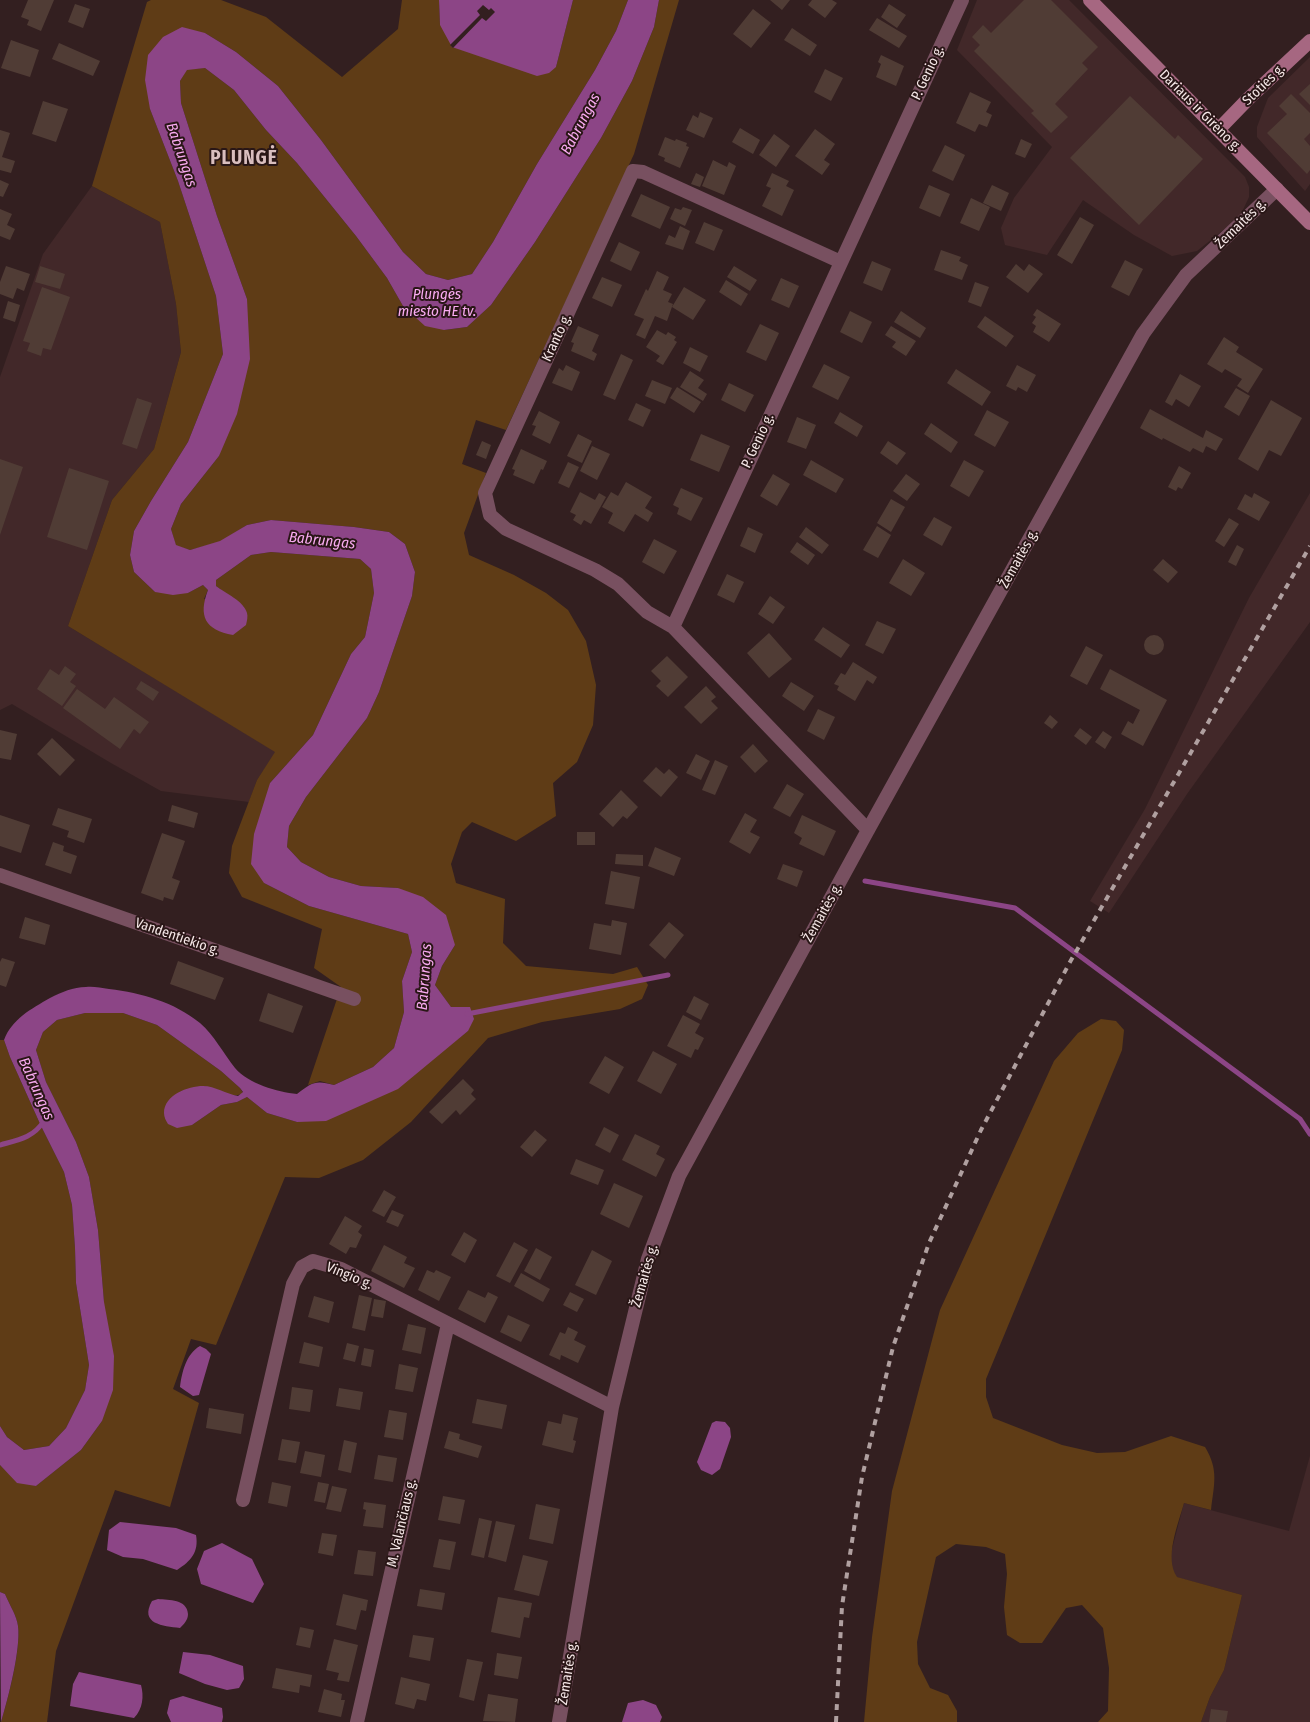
<!DOCTYPE html>
<html>
<head>
<meta charset="utf-8">
<style>
  body { margin:0 }
  canvas { display:block; background:#331f20 }
</style>
</head>
<body>
<canvas width="1310" height="1722"></canvas>
<script>
const c = document.querySelector('canvas').getContext('2d');
c.lineJoin = 'round';
function paint(path, color) { c.fillStyle = color; c.fill(path, 'evenodd'); }
function trace(path, color, width, dash) { c.strokeStyle = color; c.lineWidth = width; c.lineCap = dash ? 'butt' : 'round'; c.setLineDash(dash || []); c.stroke(path); }
function label(font, color, halo, rows, align = 'center') {
  c.font = font + ' "Fira Sans Condensed",sans-serif'; c.lineWidth = 4; c.setLineDash([]); c.textBaseline = 'middle'; c.strokeStyle = halo; c.fillStyle = color; for (const [text, x, y, turn = 0] of rows) {
    c.save(); c.translate(x, y); c.rotate((+turn || 0) * Math.PI / 180); c.textAlign = isNaN(turn) ? turn : align; if (halo) c.strokeText(text, 0, 0); c.fillText(text, 0, 0); c.restore();
  }
}
paint(new Path2D(`
  M977 0H1069L1245 177 1249 187V197L1241 214 1232 223 1197 251 1172 256 1134 235 1083 200 1047 255 1005 245 1001 228 1014 198 1052 147 957 50Z
  M1310 57V184L1305 191 1257 137V127L1268 98Z
  M92 186 160 222 176 304 181 352 154 449 112 500 68 626 276 752 257 780 249 802 161 791 111 763 12 704 0 710V377L43 254Z
  M1310 493V622L1187 794 1109 913 1090 901 1145 809 1249 598Z
  M1310 1456V1722H1201L1210 1697 1224 1670 1242 1595 1176 1577 1171 1569V1553L1184 1503 1289 1531Z`), '#422829');
paint(new Path2D(`
  M151 0H221L266 17 342 77 398 29 402 0H439L440 25 556 67 573 0H628L616 31 595 70 537 164 493 242 472 274 448 280 426 274 403 252 321 140 278 86 236 52 205 33 150 109 178 181 216 296 223 354 188 442 151 501 134 531 130 555 134 572 155 592 188 593 203 585 208 590 204 599 244 607 216 586V580L251 555 271 552 360 559 371 569 374 593 365 637 351 654 313 735 270 783 264 883 309 906 408 934 412 952 402 981 404 1012 394 1048 373 1067 334 1085 320 1081 308 1085 341 987 314 968 322 929 242 897 229 873 232 846 257 780 275 752 68 626 112 500 154 449 181 352 176 304 160 222 92 186 147 2Z
  M659 0H679L634 154 506 430 476 420 462 464 486 473 464 533 469 555 514 575 546 593 568 610 586 641 596 685 593 725 577 762 553 783 556 816 516 841 472 822 462 832 451 864 456 883 505 899 503 943 526 966 613 974 637 967 648 985 642 999 620 1009 542 1022 488 1038 411 1122 363 1160 319 1178 285 1177 216 1345 191 1339 173 1389 199 1403 170 1507 115 1490 56 1651 47 1722H1C8 1699 21 1650 18 1626 17 1616 9 1604 5 1594L0 1592V1465L6 1471 36 1486 81 1450 102 1421 104 1302 98 1230 89 1177 76 1142 46 1082 36 1050 43 1032 57 1020 85 1013H123L157 1025 221 1071 240 1088 243 1093C232 1100 216 1089 204 1086L192 1125 221 1105 237 1102 247 1097 267 1113 297 1122 449 1046 468 1031 435 985 442 966 455 945 398 888 361 886 329 877 301 862 287 847 289 826 306 797 367 718 379 692 412 596 415 572 405 544 389 532 354 527 271 520 247 525 220 542 190 550 176 546 171 529 181 504 219 456 247 299 217 216 181 103 180 81 187 69 205 68 234 90 266 130 297 163 356 236 387 278 403 306 445 330 467 327 491 305 535 242 601 138 632 81 654 27Z
  M1101 1019 1116 1021 1124 1030 1122 1050 986 1379V1397L993 1418 1062 1445 1097 1453 1125 1452 1171 1436 1205 1447C1219 1470 1214 1484 1211 1510L1184 1503C1178 1525 1164 1558 1177 1577L1242 1595 1224 1670 1210 1697 1201 1722H1098L1108 1711 1109 1668 1103 1628 1082 1605 1066 1608 1042 1643H1020L1007 1635 1004 1607 1007 1574 1005 1554 986 1547 956 1544 936 1557 917 1642 918 1664 930 1688 948 1695 957 1711V1722H864L872 1637 892 1491 940 1310 1054 1061 1078 1033Z
  M0 1040H4L10 1057 41 1126 64 1172 72 1205 75 1248 76 1283 89 1365 85 1390 66 1428 49 1446 24 1450 7 1437 0 1426Z`), '#5f3c16');
paint(new Path2D(`
  M439 0H573L556 67 549 73 537 76 452 47 440 25Z
  M628 0H659L654 27 632 81 601 138 535 242 491 305 467 327 444 330 425 326 403 306 387 278 356 236 297 163 266 130 234 90 205 68 187 70 180 81 181 103 217 216 247 299 250 359 237 414 219 456 181 504 171 529 176 545 190 550 220 541 247 525 271 520 354 527 389 532 405 544 415 572 412 596 379 692 367 718 306 797 289 826 287 847 301 862 329 877 361 886 398 888 423 897 446 915 455 945 442 966 435 985 451 1007H470L474 1019 468 1031 398 1089 326 1121 297 1122 267 1113 247 1097 237 1102 221 1105 192 1125 177 1128 168 1124C166 1121 164 1117 164 1113 164 1095 188 1086 203 1086 215 1086 226 1094 238 1096L243 1092 240 1088 221 1071 157 1025 123 1013H85L57 1020 43 1032 36 1050 46 1082 76 1142 89 1177 98 1230 104 1302 114 1356 113 1390 102 1421 81 1450 36 1486 17 1483 0 1465V1426L7 1437 24 1450 49 1446 66 1428 85 1390 89 1365 76 1283 75 1248 72 1205 64 1172 41 1126 10 1057 4 1040C12 1019 31 1009 50 998 62 992 73 987 86 987 93 986 101 988 109 989 142 993 174 1002 200 1023 214 1035 223 1053 235 1068 249 1084 277 1092 297 1094 312 1082 316 1080 334 1085L373 1067 394 1048 404 1012 402 981 412 952 408 934 309 906 264 883 251 864 254 834 270 783 313 735 351 654 365 637 374 593 371 569 360 559 271 552 251 555 216 580V586C225 593 244 601 247 613 248 616 247 621 246 625L233 635C205 630 198 616 208 590L203 585 188 593 173 595 155 592 134 572 130 555 134 531 151 501 188 442 223 354 216 296 178 181 150 109 145 80 148 55 163 37 182 27 205 33 236 52 278 86 321 140 403 252 426 274 448 280 472 274 493 242 537 164 595 70 616 31Z
  M200 1346 206 1349 211 1354 199 1395 193 1396 180 1387C182 1372 186 1354 200 1346Z
  M716 1421 725 1422 730 1428 731 1437 720 1469 712 1475 701 1470 697 1462 712 1423Z
  M120 1522 176 1528 196 1535C199 1552 191 1561 177 1570L143 1559 123 1557 107 1550 109 1530Z
  M222 1543 252 1559 264 1584 253 1603 201 1584 197 1569 204 1551Z
  M0 1592 5 1594C9 1604 17 1616 18 1626 21 1649 8 1699 1 1722Z
  M158 1599C169 1600 187 1599 188 1614 188 1620 184 1624 180 1628 163 1626 139 1624 152 1601Z
  M183 1652 210 1655 243 1666 244 1679 239 1688 227 1690 205 1684 179 1673Z
  M79 1672 141 1685C144 1696 143 1709 134 1718L70 1706 73 1684Z
  M183 1696 222 1708 223 1717 222 1722H171L167 1713 170 1700Z
  M643 1700 656 1705 662 1717 660 1722H622L628 1703Z`), '#8c4586');
paint(new Path2D(`
  M483 5 489 10 491 8 495 12 486 21 482 18 453 48 450 45 480 15 477 11Z`), '#331f20');
trace(new Path2D(`
  M865 881 1015 908 1300 1119 1310 1134
  M467 1014 668 975
  M0 1145C18 1140 33 1138 44 1121`), '#8c4586', 5);
paint(new Path2D(`
  M28 0H54L41 31 27 25 29 20 21 17Z
  M770 0H790L782 10Z
  M812 0H832L837 3 825 18 808 5Z
  M1024 0H1051L1098 47 1082 63 1088 69 1055 104 1068 117 1051 133 1031 113 1034 111 974 51 980 45 972 37 983 25 991 33Z
  M75 4 90 9 83 28 68 22Z
  M889 4 906 15 897 28 881 17Z
  M753 9 771 23 751 48 733 34Z
  M877 18 907 36 899 48 869 30Z
  M792 28 817 45 810 56 784 40Z
  M11 40 39 50 30 77 1 68Z
  M59 43 100 61 93 76 52 59Z
  M881 55 904 66 896 86 876 77 881 64 878 62Z
  M825 69 843 78 831 101 814 92Z
  M1310 84V105L1299 94Z
  M970 92 991 102 986 112 992 115 987 127 979 124 975 132 956 123Z
  M1291 94 1310 113V133L1304 139 1310 146V170L1307 174 1267 133 1287 114 1279 106Z
  M1130 96 1175 139 1178 135 1203 159 1139 225 1070 158Z
  M43 101 68 109 56 142 32 134Z
  M700 112 713 118 704 138 686 130 693 115 698 118Z
  M740 128 760 140 753 154 732 142Z
  M815 129 835 144 824 160 830 164 822 175 795 156Z
  M0 130 10 133 2 157 15 161 11 173 0 170Z
  M774 134 790 146 776 167 759 155Z
  M665 137 675 141 676 139 687 143 686 146 689 147 680 168 664 161 665 158 658 155Z
  M1021 139 1032 144 1025 158 1015 154Z
  M945 145 965 155 953 181 932 171Z
  M713 160 727 167 729 162 736 166 724 195 702 186Z
  M696 173 704 177 700 187 691 184Z
  M772 173 789 181 786 186 794 190 782 216 762 206 771 188 766 186Z
  M0 180 9 184 3 197 0 196Z
  M929 185 950 194 940 217 919 208Z
  M992 185 1009 193 1001 211 983 203Z
  M641 194 670 207 660 229 631 216Z
  M971 198 990 207 979 231 960 223Z
  M683 207 692 210 685 226 670 219 675 208 681 210Z
  M0 209 12 214 7 225 15 229 10 240 0 236Z
  M1080 217 1094 225 1072 264 1057 255Z
  M704 222 723 230 714 251 695 243Z
  M680 226 690 231 683 250 665 244 669 235 675 238Z
  M619 242 640 252 631 271 610 261Z
  M941 250 961 257 959 261 968 265 962 280 934 270Z
  M1125 260 1143 269 1129 296 1111 287Z
  M872 261 891 269 882 291 863 283Z
  M1016 264 1024 271 1029 264 1043 274 1028 293 1006 277Z
  M6 266 30 274 24 291 17 288 13 299 0 294V282Z
  M40 266 65 274 60 289 35 282Z
  M734 266 757 280 750 291 727 277Z
  M657 271 669 277 663 290 672 294 668 302 673 304 667 321 655 316 645 339 636 335 644 319 634 315 646 289 648 291Z
  M602 277 622 285 612 307 592 298Z
  M781 278 799 286 789 308 771 300Z
  M726 280 748 294 741 306 719 292Z
  M975 282 989 287 981 307 968 302Z
  M42 287 70 297 51 350 43 348 41 356 27 351 30 343 23 341Z
  M684 287 706 300 693 320 672 307Z
  M8 301 20 305 15 322 3 318Z
  M1037 309 1061 324 1049 342 1033 332 1036 326 1032 323 1036 317 1033 315Z
  M850 311 872 322 862 343 840 332Z
  M901 311 926 328 920 338 894 322Z
  M985 316 1014 336 1006 347 977 327Z
  M760 324 779 333 766 361 746 352Z
  M578 326 599 335 592 351 597 354 594 361 571 351 574 343 571 342Z
  M891 326 916 341 906 356 892 347 896 342 885 335Z
  M657 330 666 335 668 332 676 337 674 340 677 342 663 365 656 361 660 356 646 347Z
  M1224 337 1239 347 1236 352 1263 369 1248 393 1237 386 1242 379 1225 369 1222 373 1207 364Z
  M690 347 708 356 700 372 683 363Z
  M621 354 633 360 615 400 603 395Z
  M824 364 850 377 838 400 812 387Z
  M566 365 580 372 572 391 552 383 559 368 563 371Z
  M1017 365 1036 375 1027 392 1018 387 1016 391 1006 386Z
  M956 369 991 392 982 406 947 383Z
  M690 371 704 380 698 388 707 394 703 401 680 387Z
  M1180 374 1201 386 1189 407 1176 399 1172 406 1165 402Z
  M652 380 672 388 665 404 645 396Z
  M729 383 754 395 745 412 721 400Z
  M677 387 701 402 694 413 670 398Z
  M1236 388 1250 396 1239 416 1224 407Z
  M137 398 152 403 137 449 122 444Z
  M1271 400 1302 418 1281 456 1269 450 1258 471 1238 459Z
  M636 403 651 410 643 427 628 420Z
  M1150 409 1203 438 1206 430 1223 439 1216 451 1206 446 1203 453 1193 448 1190 452 1163 438 1162 440 1140 428Z
  M987 410 1009 422 995 447 974 435Z
  M539 411 560 422 550 444 532 435 536 426 532 425Z
  M840 412 863 426 857 437 834 423Z
  M797 417 816 425 806 449 787 442Z
  M931 423 958 442 951 453 924 434Z
  M578 434 592 441 582 463 567 456Z
  M701 434 730 446 719 472 690 460Z
  M482 441 491 445 486 459 476 455Z
  M888 441 906 453 897 465 880 453Z
  M592 446 610 454 597 480 580 471Z
  M521 449 547 461 543 470 541 469 534 484 513 475 515 470 512 469Z
  M0 459 23 467 0 535Z
  M811 460 844 479 836 493 803 475Z
  M964 460 984 471 969 497 950 486Z
  M568 462 579 467 569 488 558 483Z
  M1179 466 1191 473 1182 489 1178 487 1176 491 1168 487Z
  M69 468 109 481 87 550 47 537Z
  M773 474 790 484 777 506 760 496Z
  M906 474 920 484 907 501 893 491Z
  M626 482 652 497 645 508 653 513 648 522 635 514 624 532 608 523 613 513 602 507 611 492 618 496Z
  M681 488 703 498 691 521 677 514 679 508 673 505Z
  M580 492 595 500 599 493 606 497 591 524 584 520 581 525 573 520 576 515 570 512Z
  M1254 493 1270 502 1259 521 1237 509 1245 494 1252 498Z
  M891 499 905 507 891 532 877 523Z
  M934 517 952 527 942 546 923 535Z
  M1229 518 1239 524 1224 547 1215 541Z
  M877 526 891 535 878 558 863 550Z
  M748 527 763 534 755 553 740 546Z
  M806 527 829 545 822 554 799 537Z
  M654 539 677 551 664 574 642 562Z
  M797 542 815 555 808 565 790 552Z
  M1237 545 1244 549 1236 566 1228 562Z
  M903 559 925 573 911 596 889 583Z
  M1163 559 1178 572 1168 583 1153 570Z
  M727 574 744 582 734 603 717 595Z
  M770 596 785 607 773 624 758 614Z
  M877 621 896 629 883 654 865 645Z
  M823 627 850 645 841 658 814 640Z
  M769 633 792 659 769 678 747 653Z
  M1144 645a10 10 0 1 1 20 0a10 10 0 1 1-20 0Z
  M1086 646 1103 655 1087 685 1070 676Z
  M667 656 688 677 668 697 656 686 661 681 651 671Z
  M853 662 877 677 873 684 867 680 855 701 837 690 839 686 834 684 841 673 845 675Z
  M65 666 76 674 70 682 76 686 62 706 37 689 50 669 59 675Z
  M1110 669 1167 700 1143 746 1121 734 1128 721 1133 724 1140 710 1100 689Z
  M141 681 159 692 153 701 136 689Z
  M791 682 814 696 804 711 782 696Z
  M706 686 716 697 711 701 718 708 701 724 684 707Z
  M77 689 105 709 114 697 149 722 140 734 134 729 120 749 63 708Z
  M818 709 835 717 824 740 807 731Z
  M1050 715 1058 722 1052 729 1044 723Z
  M1080 728 1092 737 1086 745 1074 736Z
  M0 730 17 734 11 760 0 758Z
  M1103 731 1112 737 1105 749 1095 742Z
  M52 738 75 760 60 776 37 754Z
  M753 744 768 761 755 773 740 757Z
  M696 754 710 761 701 780 686 773Z
  M715 760 728 766 715 795 702 790Z
  M656 767 664 774 669 769 678 777 661 797 643 781Z
  M787 784 804 794 790 817 773 808Z
  M621 790 638 807 627 819 623 816 613 827 599 814Z
  M172 805 198 813 194 828 168 821Z
  M58 808 92 819 84 843 67 837 69 831 52 825Z
  M745 813 757 820 750 832 760 837 750 854 729 842Z
  M0 815 30 825 21 853 0 846Z
  M802 815 836 831 824 856 799 844 802 838 794 833Z
  M577 832H595V845H577Z
  M162 833 185 841 172 878 180 881 173 900 164 897 163 901 141 893Z
  M53 842 64 846 63 851 77 856 71 874 45 865Z
  M655 847 681 858 674 876 648 866Z
  M616 854 643 855V866L615 864Z
  M783 864 803 871 797 887 777 879Z
  M611 871 640 877 634 909 605 904Z
  M25 917 50 925 45 945 19 938Z
  M612 920 627 923 621 955 589 949 594 923 611 926Z
  M669 922 684 935 665 959 649 945Z
  M2 958 15 962 6 987 0 985V962Z
  M178 961 224 978 215 1000 170 984Z
  M268 993 303 1006 293 1033 259 1021Z
  M694 996 709 1004 701 1020 686 1012Z
  M683 1015 700 1024 695 1033 704 1038 698 1050 695 1049 691 1058 667 1046Z
  M653 1051 677 1064 661 1094 637 1081Z
  M605 1056 624 1067 609 1094 589 1083Z
  M463 1079 474 1090 471 1094 476 1099 460 1115 456 1110 442 1124 429 1112Z
  M604 1127 619 1135 610 1153 595 1145Z
  M535 1130 547 1140 532 1157 520 1147Z
  M635 1134 660 1146 656 1154 665 1159 656 1177 622 1160Z
  M576 1159 604 1170 598 1185 570 1174Z
  M614 1183 643 1196 629 1228 600 1214Z
  M384 1190 396 1197 384 1217 372 1211Z
  M392 1210 404 1215 398 1227 386 1222Z
  M345 1216 362 1226 358 1232 362 1235 356 1248 350 1247 346 1254 329 1244Z
  M464 1232 477 1240 465 1263 451 1255Z
  M514 1242 528 1250 510 1283 496 1276Z
  M384 1245 407 1257 404 1263 415 1268 404 1288 371 1271Z
  M536 1248 552 1257 540 1280 524 1271Z
  M592 1250 612 1261 596 1295 575 1285Z
  M427 1270 434 1273 436 1270 451 1277 439 1301 418 1290Z
  M521 1273 550 1289 543 1302 514 1286Z
  M468 1290 485 1298 488 1292 498 1297 485 1323 458 1309Z
  M570 1292 584 1299 577 1312 563 1305Z
  M359 1295 372 1298 365 1331 352 1328Z
  M314 1296 334 1302 329 1323 308 1317Z
  M374 1299 386 1301 383 1318 371 1316Z
  M508 1315 530 1325 521 1342 500 1332Z
  M408 1324 426 1328 421 1354 402 1350Z
  M568 1327 578 1332 574 1340 586 1346 578 1363 561 1355 560 1360 549 1355 560 1332 565 1334Z
  M304 1342 323 1347 319 1367 299 1363Z
  M347 1343 359 1346 355 1362 343 1359Z
  M364 1348 374 1350 371 1367 361 1365Z
  M399 1364 418 1368 413 1392 395 1389Z
  M292 1387 313 1390 310 1412 289 1409Z
  M339 1388 363 1392 360 1410 336 1406Z
  M477 1399 507 1405 502 1429 472 1423Z
  M209 1408 244 1414 241 1434 206 1428Z
  M389 1410 407 1413 403 1440 384 1437Z
  M563 1414 578 1418 573 1440 576 1441 573 1453 542 1445 548 1421 561 1424Z
  M449 1431 460 1434 459 1439 482 1446 478 1458 444 1448Z
  M282 1439 300 1442 296 1463 278 1460Z
  M344 1440 357 1443 351 1473 338 1470Z
  M305 1451 325 1455 321 1477 300 1473Z
  M378 1455 397 1458 393 1482 374 1479Z
  M272 1482 291 1486 287 1507 268 1503Z
  M318 1482 329 1484 325 1503 314 1501Z
  M332 1486 347 1489 341 1512 326 1509Z
  M443 1496 465 1500 460 1524 438 1520Z
  M364 1502 386 1505 383 1528 363 1526 366 1510 363 1509Z
  M536 1504 560 1509 553 1544 529 1539Z
  M479 1518 492 1521 484 1558 471 1555Z
  M496 1521 515 1525 506 1562 488 1557Z
  M322 1533 337 1535 333 1556 318 1553Z
  M439 1539 456 1542 450 1570 433 1567Z
  M358 1550 376 1552 373 1576 354 1574Z
  M523 1555 548 1561 539 1596 514 1590Z
  M420 1589 445 1593 442 1610 417 1606Z
  M343 1594 368 1600 366 1611 361 1610 356 1630 336 1625Z
  M498 1597 532 1603 529 1618 524 1617 520 1638 491 1632Z
  M300 1627 314 1630 310 1648 296 1645Z
  M413 1635 434 1638 430 1661 409 1657Z
  M334 1639 358 1645 349 1682 337 1680 339 1673 326 1670Z
  M497 1653 522 1657 518 1679 494 1675Z
  M467 1659 483 1662 474 1701 459 1697Z
  M276 1668 312 1675 310 1687 300 1685 299 1693 272 1688Z
  M401 1677 430 1684 426 1701 417 1699 414 1709 395 1704Z
  M324 1689 342 1694 341 1700H345L341 1717 318 1712Z
  M488 1694 518 1699 515 1722 483 1721Z
  M1211 1709 1228 1711 1226 1722H1209Z`), '#503c35');
trace(new Path2D(`
  M673 627 647 612 618 584 595 570 506 529 490 515 485 493 633 171 643 172 841 262
  M868 830 673 627 962 0
  M0 875 354 999
  M243 1500 293 1284 302 1267 313 1261 341 1269 612 1407
  M357 1722 448 1324
  M559 1722 612 1407 648 1259 679 1176 868 830 1143 334 1186 275 1277 189`), '#785060', 14);
trace(new Path2D(`
  M1090 0 1310 223
  M1219 129 1248 99 1310 41`), '#a66781', 14);
trace(new Path2D(`
  M836 1722 842 1606 862 1477 893 1347 929 1243 981 1130 1070 962 1310 546`), '#b0a0a0', 4, [6, 6]);
label('14px', '#f5e7e7', '#291616', [
  ["P. Genio g.",928,73,-65],
  ["Stoties g.",1264,85,-44],
  ["Dariaus ir Girėno g.",1200,111,45],
  ["Žemaitės g.",1241,224,-44],
  ["Kranto g.",557,338,-65],
  ["P. Genio g.",758,441,-65],
  ["Žemaitės g.",1019,559,-61],
  ["Žemaitės g.",823,913,-61],
  ["Vandentiekio g.",177,937,19],
  ["Vingio g.",349,1276,23],
  ["Žemaitės g.",645,1276,-74],
  ["M. Valančiaus g.",402,1523,-77],
  ["Žemaitės g.",568,1673,-81]
]);
label('italic 15px', '#f9abf1', '#291616', [
  ["Babrungas",581,124,-62],
  ["Babrungas",181,155,71],
  ["Plungės",437,295],
  ["miesto HE tv.",437,312],
  ["Babrungas",322,541,6],
  ["Babrungas",425,977,-86],
  ["Babrungas",36,1089,66]
]);
c.letterSpacing = '1px';
label('bold 19px', '#d9bebe', '#291616', [
  ["PLUNGĖ",244,159]
]);
c.letterSpacing = '0px';
</script>
</body>
</html>
